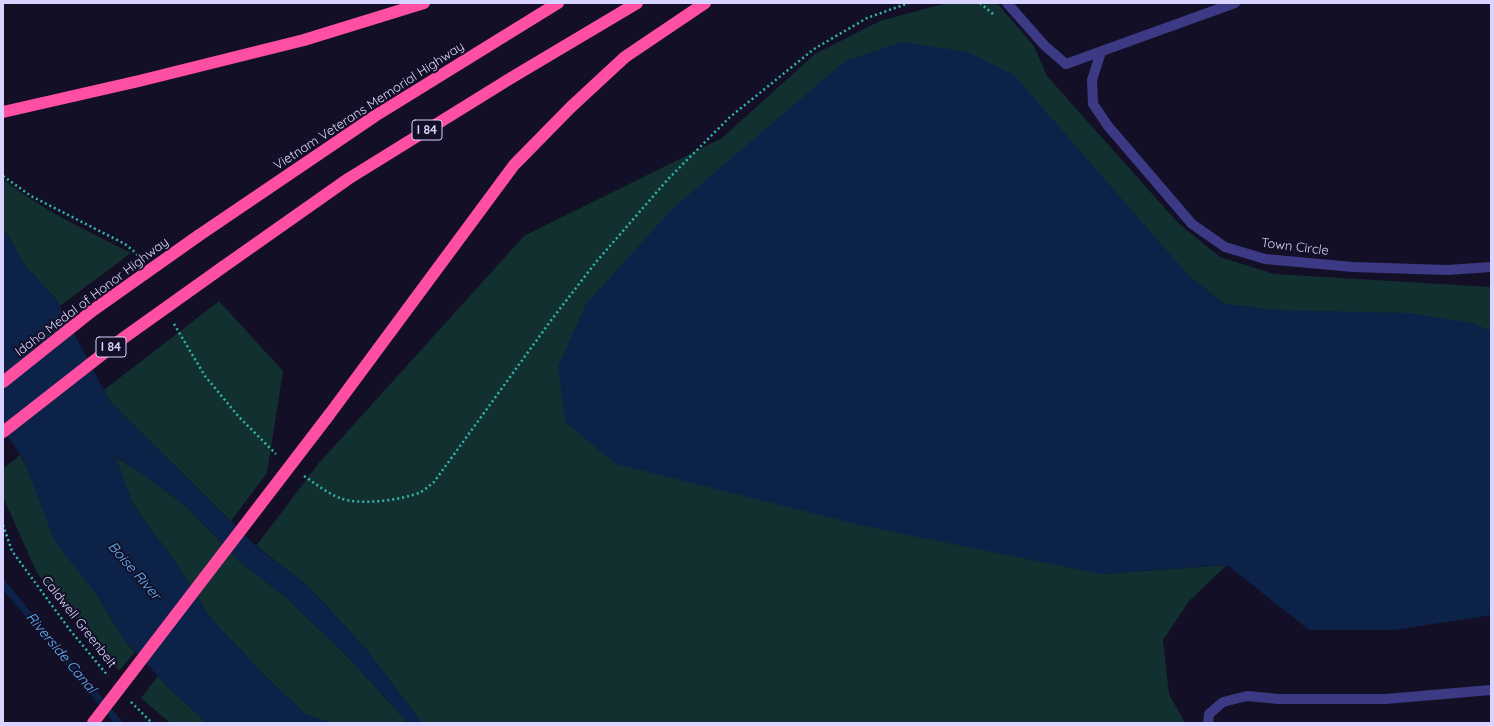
<!DOCTYPE html>
<html>
<head>
<meta charset="utf-8">
<style>
  body { margin:0 }
  #map { position:relative; width:1494px; height:726px; overflow:hidden; background:#130f26; font-family:Quicksand,sans-serif }
  canvas { display:block }
  .frame { position:absolute; inset:0; border:4px solid #d9d4ff; pointer-events:none }
</style>
</head>
<body>
<div id="map">
<canvas width="1494" height="726"></canvas>
<div class="frame"></div>
</div>
<script>
const c = document.querySelector('canvas').getContext('2d');
c.lineJoin = 'round';
function paint(path, color) { c.fillStyle = color; c.fill(path, 'evenodd'); }
function trace(path, color, width, dash) { c.strokeStyle = color; c.lineWidth = width; c.lineCap = dash ? 'butt' : 'round'; c.setLineDash(dash || []); c.stroke(path); }
function label(font, color, halo, rows, align = 'center') {
  c.font = font + ' Quicksand,sans-serif'; c.lineWidth = 4; c.setLineDash([]); c.textBaseline = 'middle'; c.strokeStyle = halo; c.fillStyle = color; for (const [text, x, y, turn = 0] of rows) {
    c.save(); c.translate(x, y); c.rotate((+turn || 0) * Math.PI / 180); c.textAlign = isNaN(turn) ? turn : align; if (halo) c.strokeText(text, 0, 0); c.fillText(text, 0, 0); c.restore();
  }
}
paint(new Path2D(`
  M951 3H997L1034 46 1047 76 1179 224 1220 257 1274 274 1491 287V332L1473 323 1273 310 1225 304 1190 277 1101 574 1227 565 1189 601 1163 640 1169 694 1185 723H422L365 648 308 586 256 546 319 463 524 236 722 138 815 54 880 21 939 5Z
  M3 179C42 210 87 231 131 253L60 306 56 299 26 267 3 228Z
  M219 301 283 371 267 473 231 521 110 402 104 390Z
  M20 455 97 595 125 641 135 652 119 671 37 573 3 497V469Z
  M114 456 144 475 187 507 240 562 287 598 351 660 408 723H331L305 714 267 678 212 620 176 563 134 506Z
  M158 676 171 690 207 723H170L141 698Z`), '#12302f');
paint(new Path2D(`
  M903 42 968 52 1014 75 1190 277 1225 304 1273 310 1409 313 1473 323 1491 332V615L1395 630H1309L1227 565 1101 574 864 526 616 464 565 422 558 367 586 304 673 208 845 61Z
  M3 228 26 267 56 299 110 402 260 550 308 586 365 648 422 723H408L351 660 287 598 240 562 187 507 144 475 115 456 134 506 176 563 212 620 267 678 305 714 331 723H207L171 690 125 641 97 595 55 542 24 461 3 429Z`), '#0c2248');
trace(new Path2D(`
  M3 584 119 723`), '#0c2248', 7);
trace(new Path2D(`
  M980 3 994 15
  M3 176 31 196 125 244 136 253 139 257
  M174 324 205 376 239 417 276 454
  M304 476C316 484 327 493 340 498 359 506 403 500 421 492 426 489 430 485 434 482L552 319 596 262 669 178 730 117 814 49 867 18 909 3
  M3 525 12 551 70 630 108 676
  M131 702 152 723`), '#2fb8b0', 2.5, [2, 3]);
trace(new Path2D(`
  M1007 3 1045 46 1066 64
  M1208 723 1209 714 1223 702 1247 696 1279 699H1385L1491 690`), '#3d3a85', 10);
trace(new Path2D(`
  M1101 52 1092 80 1093 104 1108 126 1192 224 1225 247 1265 259 1353 267 1447 270 1491 267
  M1066 64 1235 3`), '#3d3a85', 10);
trace(new Path2D(`
  M3 112 139 81 304 40 424 3
  M198 236 375 116 558 3
  M223 267 348 179 511 78 637 3
  M329 415 514 165 571 107 625 57 705 3`), '#ff4fa3', 12);
trace(new Path2D(`
  M3 382 92 311 198 236
  M3 432 122 339 223 267
  M93 723 329 415`), '#ff4fa3', 12);
for (const [x, y, w] of [
  [427,130,30],
  [111,347,30]
]) { const box = new Path2D(); box.roundRect(x - w / 2, y - 10, w, 20, 3); c.fillStyle = '#130f26'; c.fill(box); trace(box, '#d9d4ff', 1); }
label('bold 12px', '#d9d4ff', null, [
  ["I 84",427,130],
  ["I 84",111,347]
]);
label('13px', '#d9d4ff', '#130f26', [
  ["Vietnam Veterans Memorial Highway",369,106,-33],
  ["Town Circle",1295,247,7],
  ["Idaho Medal of Honor Highway",92,297,-37],
  ["Caldwell Greenbelt",79,622,52]
]);
label('italic 14px', '#62b6ff', '#130f26', [
  ["Boise River",134,571,49],
  ["Riverside Canal",61,653,50]
]);
</script>
</body>
</html>
